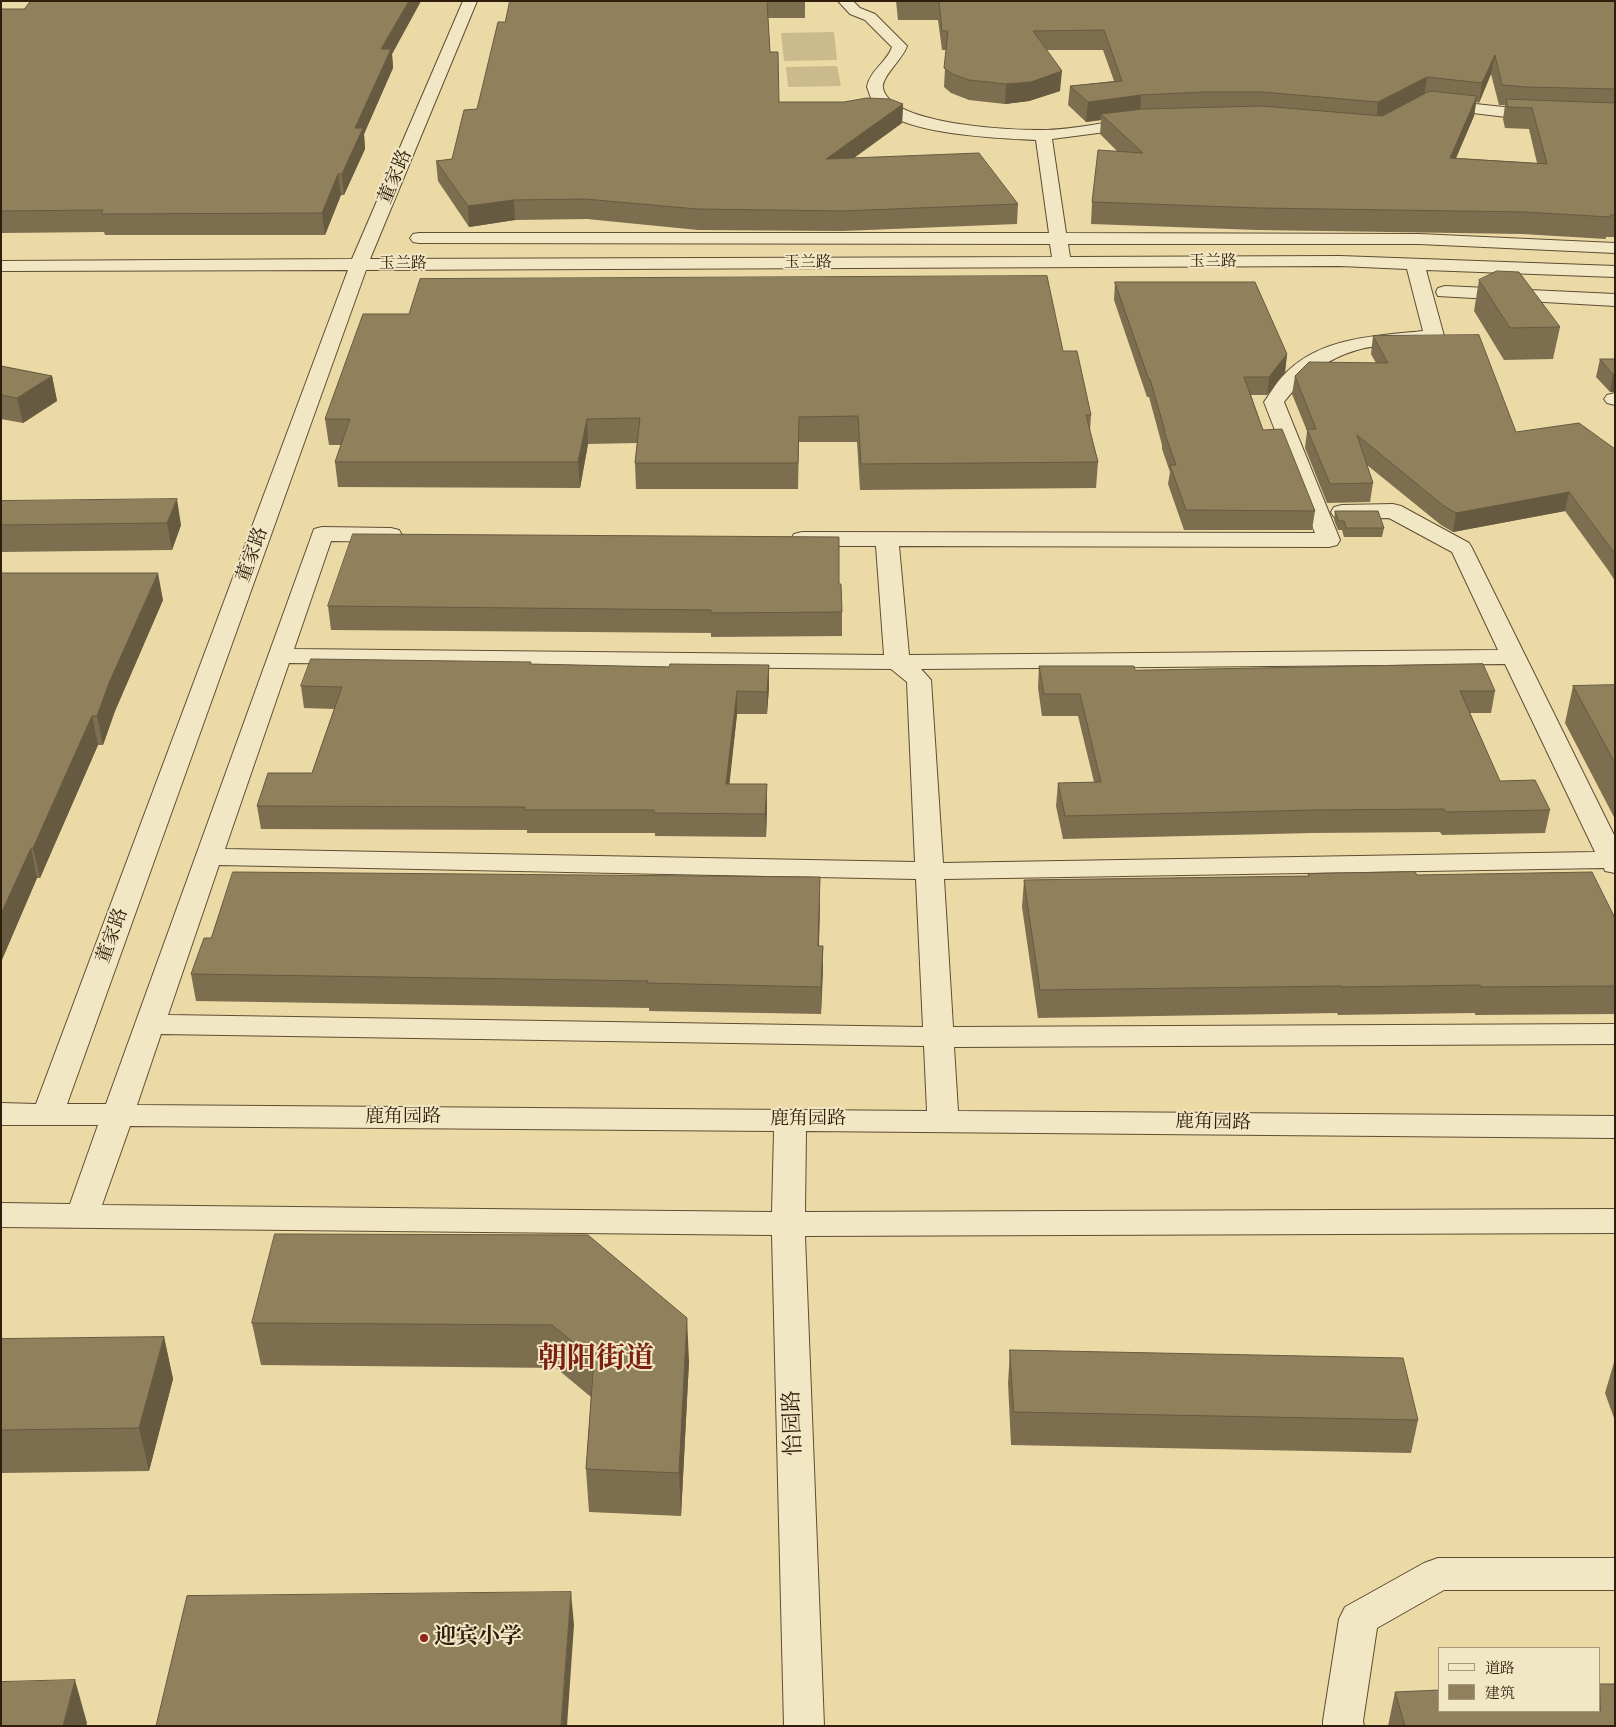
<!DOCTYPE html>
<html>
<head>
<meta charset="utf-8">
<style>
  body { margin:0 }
  #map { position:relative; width:1616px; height:1727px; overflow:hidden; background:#ebdaa6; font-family:Cardo,"Noto Serif SC",serif }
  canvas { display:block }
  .frame { position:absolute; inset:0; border:2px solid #2f1e0c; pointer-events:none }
  .legend { position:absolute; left:1438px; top:1647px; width:162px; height:65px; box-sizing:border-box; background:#f2e7c5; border:1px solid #a4977b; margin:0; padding:6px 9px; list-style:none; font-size:15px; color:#2f1e0c }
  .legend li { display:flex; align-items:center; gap:10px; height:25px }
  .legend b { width:25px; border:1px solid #a4977b }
</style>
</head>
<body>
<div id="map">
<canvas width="1616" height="1727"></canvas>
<div class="frame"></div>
<ul class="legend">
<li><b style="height:6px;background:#f2e7c5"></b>道路</li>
<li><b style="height:14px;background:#91805c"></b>建筑</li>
</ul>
</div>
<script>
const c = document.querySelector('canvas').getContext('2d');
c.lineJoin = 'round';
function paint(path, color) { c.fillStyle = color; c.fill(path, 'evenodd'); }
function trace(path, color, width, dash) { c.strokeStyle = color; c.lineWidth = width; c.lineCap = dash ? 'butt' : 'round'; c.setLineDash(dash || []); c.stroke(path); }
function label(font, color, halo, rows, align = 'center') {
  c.font = font + ' Cardo,"Noto Serif SC",serif'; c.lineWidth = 4; c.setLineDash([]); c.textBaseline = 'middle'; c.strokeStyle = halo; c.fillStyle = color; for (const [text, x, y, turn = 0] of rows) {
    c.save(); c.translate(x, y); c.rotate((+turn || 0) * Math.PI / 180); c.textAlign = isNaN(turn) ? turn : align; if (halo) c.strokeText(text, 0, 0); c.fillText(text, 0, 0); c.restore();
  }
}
paint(new Path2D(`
  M834 32 837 60 784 61 781 33Z
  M837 66 841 86 788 87 786 67Z`), '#cbba8c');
const minor = new Path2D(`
  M463 1H477L370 259 1052 257 1050 244 419 243 413 242 410 238 413 234 419 233H1049L1036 140C996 138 903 135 875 105 871 100 869 92 867 87 870 70 887 62 892 47L865 20 850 14 838 1H853L860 8 875 14 907 46C903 59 881 77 883 88 890 125 1010 130 1041 130 1073 130 1105 122 1136 118L1142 120 1144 123 1142 126 1136 128 1052 139 1066 233 1419 234 1615 243V253L1419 244H1068L1070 257 1340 256 1615 266V277L1426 270 1444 336 1441 340C1414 347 1383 342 1357 350 1326 359 1303 377 1284 402L1340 540 1337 545 1329 547 899 546 909 655 1498 650 1452 552 1389 518 1342 519 1334 517 1331 512 1334 507 1342 505 1393 504 1401 506 1469 543 1472 548 1615 837V873L1605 871 1604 868 944 879 953 1027 1615 1024V1044L954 1047 958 1111 1615 1116V1138L806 1131 805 1212 1615 1209V1233L805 1236 824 1726H784L772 1235 1 1227V1203L70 1204 98 1125H1V1103L36 1104 348 270 1 271V261L352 259ZM1340 266 1407 269 1423 331C1375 336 1317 337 1282 377 1275 384 1270 394 1264 402L1315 533 802 532 794 534 791 539 794 544 802 546H876L884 655 294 649 331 541 391 542 399 540 402 535 399 530 391 528 322 527 314 529 106 1104H67L366 270ZM289 663 891 669 907 682 915 862 225 849ZM1505 664 1595 852 943 863 931 680 921 669ZM219 865 916 879 923 1027 168 1015ZM161 1034 924 1046 927 1111 137 1105ZM130 1126 774 1131 772 1212 102 1205Z
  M1437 100 1523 109 1615 111V121L1523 119 1431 108 1429 105 1431 102Z
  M1445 286 1615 294V306L1438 296 1436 292 1438 288Z
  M1615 393V405L1607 403 1604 399 1607 395Z
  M1438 1558H1615V1590H1444L1377 1628 1363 1721 1364 1726H1323V1721L1339 1619 1345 1607 1424 1563Z`);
trace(minor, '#5e4d32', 2);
paint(minor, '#f2e7c5');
paint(new Path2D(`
  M31 1H421L392 54 393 68 364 134 365 149 344 195H341L325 235H105L104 232 1 233V9H24Z
  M510 1H805V18H768L770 52 779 102 903 104 902 123 854 158 1018 204 1017 224 842 231 698 230 587 219 515 220 469 227 438 181 436 161 452 159 477 109 505 22Z
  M896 1H1615V237H1606V239L1522 234 1257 230 1091 224 1092 202 1117 151 1100 134 1101 120 1086 122 1068 105 1070 86 1114 81 1103 50H1047L1060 91 1029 101 1005 104 969 100 951 93 944 87 946 50H942L938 20H898ZM1491 74 1499 105H1505L1503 119 1505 128 1529 129 1537 163 1456 158 1474 116 1476 102 1479 103Z
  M1479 280 1560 327 1553 359 1504 360 1474 311Z
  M1115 282 1287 354 1285 372 1267 395H1251L1263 430 1315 511 1312 530H1184L1168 484 1170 472 1162 449V445L1149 397H1147L1114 300Z
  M1373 336 1516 432 1615 449V581L1608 570 1565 511 1453 532 1441 525 1367 465 1373 483 1370 502 1327 503 1305 448 1307 431 1292 394 1295 376 1376 363 1371 354Z
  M1063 351 1091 415 1090 431 1098 462 1096 488 860 490 857 442H799L798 489H636L635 463 637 443 588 444 580 488 338 487 335 462 341 445H329L325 419Z
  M1600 359H1615V392H1610L1596 377Z
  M1 366 52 376 57 401 23 423 1 419Z
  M1 501 181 525 172 550 1 552Z
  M1335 511 1384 528 1382 537H1344L1342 530H1338L1334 520Z
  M1 573 163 600 115 711 103 745H98L40 878H37L1 962Z
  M839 584 842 612V636L711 637V633L331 630 328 606Z
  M531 664 669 667 769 665V687L767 714H737L729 784 767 807 766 837 655 836V833H527V830L261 829 257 806 312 773 334 709 304 708 301 686Z
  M1039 666 1135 670 1495 691 1491 713H1470L1500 781 1550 810 1545 833 1442 835 1440 832 1312 833 1063 839 1056 806 1058 783 1094 782 1078 716H1042L1038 688Z
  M1615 685V819L1565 723 1573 686Z
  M1308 874 1417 875 1615 918V1014L1475 1015V1013L1338 1015 1337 1013 1038 1018 1022 907 1024 880 1308 876Z
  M820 904 819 946H823L821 1014 649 1011V1008L196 1001 191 974 211 938Z
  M275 1234 689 1361 681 1516 589 1512 586 1469 591 1397 556 1368 261 1365 252 1323Z
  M164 1337 173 1379 149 1471 1 1473V1339Z
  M1010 1350 1418 1420 1411 1453 1011 1445 1008 1383Z
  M1615 1359V1421L1605 1393Z
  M1395 1692 1615 1726H1388Z`), '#7d6e4f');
paint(new Path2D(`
  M409 1H421L392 54 393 68 364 134 365 149 344 195 342 174 355 128 381 49Z
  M1495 55 1491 74 1479 103 1482 83Z
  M1062 71 1060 91 1029 101 1005 104 1006 84Z
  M1427 77 1424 97 1376 122 1378 102Z
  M1141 95 1140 115 1101 114V120L1086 122 1088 102Z
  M1477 96 1474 116 1447 179 1450 158Z
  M903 104 902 123 826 178V159Z
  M338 174 341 195 325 235 322 213Z
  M514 200 515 220 469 227 468 206Z
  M1287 354 1285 372 1267 395 1269 377Z
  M1613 374H1615V392H1610Z
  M52 376 57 401 23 423 17 398Z
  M587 419 588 444 580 488 578 462Z
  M1569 492 1565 511 1453 532 1456 513Z
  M177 499 181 525 172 550 167 523Z
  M158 573 163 600 115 711 103 745 97 716 109 683Z
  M769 665V687L767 714V692Z
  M737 691V714L727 807 726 784Z
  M92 716 98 745 40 878 33 848Z
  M767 784V807L766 837 765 814Z
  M31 848 37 878 1 962V914Z
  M820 877V904L818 973V946Z
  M823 946V973L821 1014V987Z
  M687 1318 689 1361 681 1516 679 1473Z
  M164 1337 173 1379 149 1471 139 1428Z
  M571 1592 574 1625 567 1726H561Z
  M75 1680 87 1723 86 1726H63Z`), '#665a40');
const building = new Path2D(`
  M31 1H409L381 49H391L355 128H363L342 174H338L322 213 101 214 103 210 1 211V9H24Z
  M510 1H767L770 52H778L779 102H844L867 98 890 99 903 104 826 159 979 153 1018 204 843 211 697 209 585 199 514 200 468 206 436 161 452 159 464 110 477 109 498 22H505Z
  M931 1H1615V89L1527 87 1502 85 1495 55 1482 83 1427 77 1378 102 1262 92H1204L1141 95 1088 102 1070 86 1122 81 1104 30 1033 31 1062 71 1031 82 1006 84 969 80 952 74 944 68 948 31H942L939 1Z
  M1430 91 1477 96 1450 158 1547 164 1532 108 1508 107 1506 99 1615 103V215H1610V217L1526 212 1259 208 1092 202 1098 150 1143 153 1101 114 1142 109 1262 106 1382 116Z
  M1497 271 1519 272 1560 327 1510 328 1479 280Z
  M1047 276 1063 351H1077L1091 415H1086L1098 462 861 464 858 416 799 417 798 463H635L640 418 587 419 578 462H335L350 419H325L363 314H409L420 279Z
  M1115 282H1255L1287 354 1269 377H1244L1263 430 1282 429 1315 511 1186 510 1170 465H1176L1164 431H1165L1150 379H1149Z
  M1479 335 1516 432 1579 423 1615 449V554L1569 492 1456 513 1444 506 1357 435 1373 483 1330 484 1307 429H1316L1295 376 1309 362 1388 363 1373 336Z
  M1600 359H1615V374H1613Z
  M1 366 52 376 17 398 1 395Z
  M177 499 167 523 1 525V501Z
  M1335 511H1378L1384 528H1346L1344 521H1339Z
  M353 534 839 537V584H841L842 612 711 613V610L328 606Z
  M1 573H158L109 683 97 716H92L33 848H31L1 914Z
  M311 659 531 662 530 664 669 667 670 664 769 665 767 692 737 691 726 784H767L765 814 654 813V810H525V807L257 806 268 773H312L342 687 301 686Z
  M1483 664 1495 691H1460L1500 781 1535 780 1550 810 1446 812 1444 809 1316 810 1065 816 1058 783 1101 782 1080 694H1044L1039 666H1134L1135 670Z
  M1615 685V763L1573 686Z
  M233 872 820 877 818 946H823L821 987 647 983 648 981 191 974 204 938H211Z
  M1415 872 1417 875 1592 872 1615 918V986L1481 987 1480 985 1342 987V986L1040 990 1024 880 1309 876 1308 874Z
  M275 1234 588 1235 687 1318 679 1473 586 1469 594 1359 552 1325 252 1323Z
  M164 1337 139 1428 1 1430V1339Z
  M1010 1350 1403 1358 1418 1420 1014 1412Z
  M571 1592 561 1726H156L187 1596Z
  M75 1680 63 1726H1V1682Z
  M1600 1684H1615V1726H1405L1395 1692 1440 1690V1711H1600Z`);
paint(building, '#91805c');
trace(building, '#665a40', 1);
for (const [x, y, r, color] of [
  [424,1638,5,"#8f2418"]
]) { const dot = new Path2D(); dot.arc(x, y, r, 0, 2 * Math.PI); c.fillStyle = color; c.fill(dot); trace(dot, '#f2e7c5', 2); }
label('16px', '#2f1e0c', '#f2e7c5', [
  ["玉兰路",1213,262],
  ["玉兰路",808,263],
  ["玉兰路",403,264]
]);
label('19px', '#2f1e0c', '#f2e7c5', [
  ["董家路",396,177,-67],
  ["董家路",253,555,-70],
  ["董家路",113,936,-70],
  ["鹿角园路",403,1118],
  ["鹿角园路",808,1120],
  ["鹿角园路",1213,1123,1]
]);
label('22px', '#2f1e0c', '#f2e7c5', [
  ["怡园路",794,1423,-92]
]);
label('bold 22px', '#2f1e0c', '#f2e7c5', [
  ["迎宾小学",434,1638]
], 'left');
label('bold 29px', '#7a1f14', '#f2e7c5', [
  ["朝阳街道",596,1360]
]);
</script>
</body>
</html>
